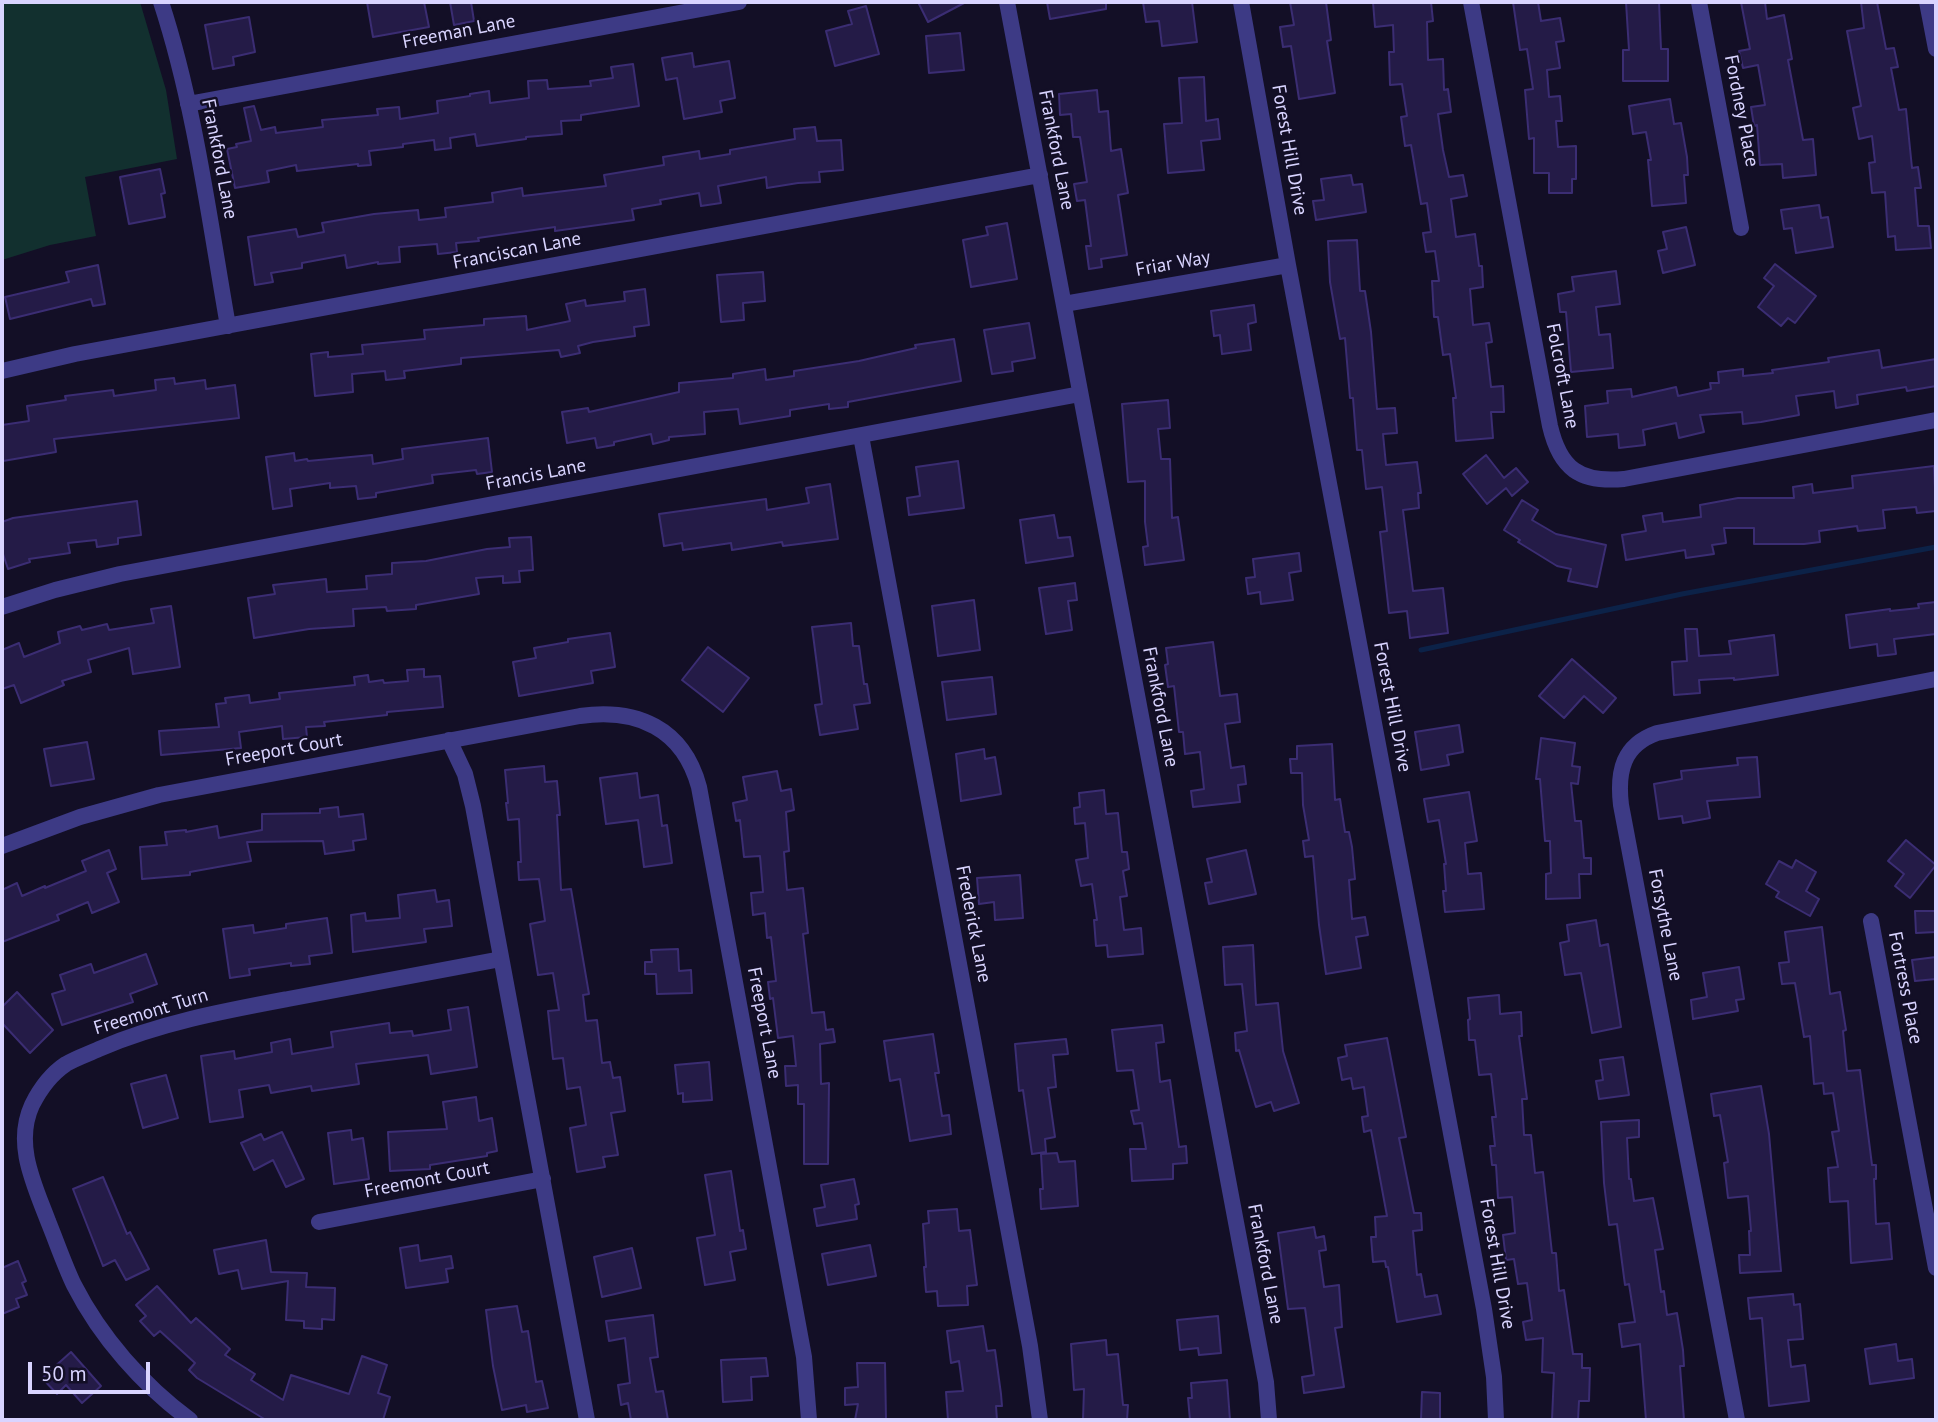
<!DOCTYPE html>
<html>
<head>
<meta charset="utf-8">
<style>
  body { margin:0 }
  #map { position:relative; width:1938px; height:1422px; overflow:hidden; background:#130f26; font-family:"PT Sans",sans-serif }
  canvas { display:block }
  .frame { position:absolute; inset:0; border:4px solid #d9d4ff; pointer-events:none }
  .scale { position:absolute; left:28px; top:1362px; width:122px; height:32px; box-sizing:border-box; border:4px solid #d9d4ff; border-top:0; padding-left:9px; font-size:21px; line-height:24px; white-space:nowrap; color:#d9d4ff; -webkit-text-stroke:5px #130f26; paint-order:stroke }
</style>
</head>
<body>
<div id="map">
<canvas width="1938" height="1422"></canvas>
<div class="frame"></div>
<div class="scale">50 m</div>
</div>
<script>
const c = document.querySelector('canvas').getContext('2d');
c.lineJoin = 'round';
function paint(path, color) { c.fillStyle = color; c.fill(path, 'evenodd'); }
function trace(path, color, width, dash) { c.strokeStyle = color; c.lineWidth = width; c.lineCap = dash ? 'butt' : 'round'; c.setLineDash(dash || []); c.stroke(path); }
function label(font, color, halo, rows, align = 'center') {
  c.font = font + ' "PT Sans",sans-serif'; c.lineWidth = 5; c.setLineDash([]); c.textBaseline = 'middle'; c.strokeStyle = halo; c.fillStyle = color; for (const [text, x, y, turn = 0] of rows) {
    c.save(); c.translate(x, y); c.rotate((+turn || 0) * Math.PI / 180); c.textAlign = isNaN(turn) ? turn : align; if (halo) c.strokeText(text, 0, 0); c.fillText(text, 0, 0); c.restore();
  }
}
paint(new Path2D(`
  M2 2H140L166 90 177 159 85 177 96 236 50 245 2 260Z`), '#12302f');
trace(new Path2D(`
  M1421 650 1682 594 1936 547`), '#0c2248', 5);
const building = new Path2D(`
  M367 2H424L429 27 373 37Z
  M450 2H471L474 21 454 25Z
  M918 2H966L928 22Z
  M1047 2H1106V9L1050 19Z
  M1143 2H1192L1197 42 1162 46 1159 21 1146 22Z
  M1290 2H1326L1331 40 1327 41 1335 93 1299 99 1291 46 1283 47 1280 27 1294 25Z
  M1373 2H1431L1433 21 1427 22 1428 60 1443 59 1444 90 1448 89 1451 112 1438 114 1443 150 1449 177 1463 175 1467 196 1451 199 1456 237 1475 234 1479 266H1482L1483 287 1470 289 1473 325 1489 323 1492 342 1486 343 1491 387 1503 386 1504 412H1491L1493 438 1456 441 1453 398H1456L1450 354 1443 355 1438 317H1434L1432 281H1439L1435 251 1426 252 1423 233 1431 232 1427 203 1421 204 1411 145 1405 146 1401 117 1407 116 1402 84 1390 85 1389 52H1394L1393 25 1375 27Z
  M1513 2H1538L1541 21 1560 18 1564 41 1556 42 1560 68 1547 70 1549 97 1560 96 1562 121H1556L1558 147 1576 146V179H1572V193H1549V173H1534V138L1529 139 1525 90 1533 89 1527 49 1520 50Z
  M1626 2H1659L1661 49H1668V81H1623V50H1629Z
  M1741 2H1765L1767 19 1784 15 1792 59 1788 60 1803 140 1813 139 1816 175 1783 178 1782 164 1760 165 1757 125 1754 126 1751 107 1765 105 1758 65 1743 68 1739 51 1750 49Z
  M1861 2H1877L1886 49 1894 48 1898 67 1891 68 1899 110 1906 109 1912 168 1918 167 1921 188H1915L1918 226H1929L1931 248 1896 250 1895 236 1888 237 1885 192 1872 193 1869 163 1875 162 1872 136 1859 139 1853 108 1861 106 1847 31 1864 28Z
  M866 6 879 54 835 66 826 31 852 24 848 11Z
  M249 17 255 52 233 57 234 65 213 69 205 25Z
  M960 33 964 70 929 73 926 36Z
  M692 53 694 67 729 61 735 98 720 101 722 112 684 119 677 78 666 80 662 58Z
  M633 64 639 106 581 115V120L561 121 562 134 526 137V139L477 146 475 134 450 138 451 148 435 150 434 140 403 144V147L369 151 371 165 358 166V164L297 171 296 165 267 171 269 182 235 188 227 149 237 147 236 144 251 141 244 108 254 106 261 130 275 127 276 133 323 127 322 120 378 115 377 109 399 107 400 119 438 113 437 101 470 96V94L489 91 490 103 529 98 528 81 547 80 548 89 591 86 590 81 613 78 611 67Z
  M1204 77 1206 121 1218 119 1220 139 1201 141 1204 170 1168 173 1164 124 1182 123 1179 78Z
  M1097 90 1099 112 1108 111 1111 151 1121 149 1128 193 1118 195 1127 255 1101 259 1102 267 1089 269 1086 246H1091L1085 200 1077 201 1074 184 1087 182 1080 137H1073L1071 114 1060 115 1059 94Z
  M1670 99 1674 124 1681 123 1687 157 1688 175H1684L1686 203 1652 206 1648 160H1651L1646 132 1633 134 1629 106Z
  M815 127 817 141 841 140 843 170 819 172 820 182 798 183 767 188 766 177 718 186 721 203 701 206 699 193 660 200 661 204 632 209 634 220 555 231V227L478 238 479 241 456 243 457 252 438 254 437 244 399 247 400 262 378 264V262L347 268 345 255 302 263V268L271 273 273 282 255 285 248 237 296 229 298 237 324 232 322 223 374 214 418 210 419 220 446 217 445 208 493 202 492 193 522 188 523 196 606 186 604 175 664 165 663 157 699 151 700 159 730 154V150L795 139 794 129Z
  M160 169 165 193 161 194 165 217 129 224 120 177Z
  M1351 175 1353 185 1362 184 1366 212 1316 220 1313 201 1324 200 1321 179Z
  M1819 205 1821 218 1828 217 1833 247 1796 253 1792 228 1784 229 1781 210Z
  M1007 223 1017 279 971 287 963 240 988 235 986 227Z
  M1686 227 1695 265 1663 273 1658 251 1667 249 1663 232Z
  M1357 240 1360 291H1365L1371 332 1377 409 1395 408 1397 433 1383 434 1386 465 1417 462 1421 493H1418L1419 508 1403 510 1413 591 1443 588 1448 633 1410 638 1407 611 1389 613 1380 532 1387 531 1382 487 1366 489 1362 450H1357L1353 398H1350L1345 338 1340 339 1330 282 1328 241Z
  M1775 264 1816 296 1795 323 1788 318 1781 326 1758 307 1774 286 1764 278Z
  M98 265 105 304 93 306 91 299 10 319 5 297 69 282 66 272Z
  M1616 271 1620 304 1596 307 1599 335 1610 334 1613 368 1571 372 1566 312H1560L1558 294 1574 291 1572 277Z
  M763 272 765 301 743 303 744 320 721 322 717 275Z
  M645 289 649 325 634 327 635 336 593 342 578 346 580 353 561 357 559 350 461 358V364L404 371 405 378 386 380 385 371 352 374 353 392 315 396 311 354 328 352V357L363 354 362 345 425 339 424 330 484 325V319L526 316 527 330 570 321 566 304 585 300 586 306 625 301 624 292Z
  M1254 305 1256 322 1248 324 1251 350 1222 354 1220 335 1214 336 1211 311Z
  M1029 323 1035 358 1012 362 1013 371 992 374 984 330Z
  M954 339 961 381 848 402V407L829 409V404L790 410V416L740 424 738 409 704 412 705 434 669 437V440L653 444 651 434 614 442V445L597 448 595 438 567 443 562 412 588 408 589 412 679 392V383L733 378V374L765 369 766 380 794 376V371L859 361 916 348 915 345Z
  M1879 350 1882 368 1936 359V386L1907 391 1906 387 1857 395 1858 404 1836 408 1834 391 1796 396 1799 415 1761 422 1743 424 1742 412 1700 415 1704 432 1679 438 1676 423 1643 430 1645 445 1619 448 1618 434 1587 437 1585 406 1608 403 1607 391 1631 389 1632 397 1676 387 1678 396 1711 389 1710 383H1719L1718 372 1743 369V376L1773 373 1772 370 1829 362 1828 358Z
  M174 378 175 384 205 380 206 389 235 385 239 418 54 439 56 452 3 461 2 425 29 421 27 406 66 400 65 396 113 390 114 396 156 390 155 380Z
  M1168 400 1170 428 1158 429 1161 459H1170L1172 518 1178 517 1184 560 1145 565 1143 547 1148 546 1145 522V481L1128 482 1122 404Z
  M488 438 492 472 477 474 476 470 432 475 433 483 376 493V497L358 499 356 486 330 488V483L290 489 292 506 273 509 266 457 294 453 295 461 307 459 308 461 372 455 373 464 403 459 402 449Z
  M1486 455 1504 478 1516 468 1528 482 1512 496 1506 488 1487 504 1463 474Z
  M958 461 964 508 909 515 907 498 920 496 916 467Z
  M1934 466 1936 511 1917 513 1916 507 1883 510 1885 528 1858 531 1857 526 1819 531 1820 542 1804 544H1754V528H1724L1726 543 1712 545 1714 554 1686 558 1685 550 1626 560 1622 535 1646 531 1643 516 1662 513 1663 522 1701 517 1700 505 1738 498H1794L1793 487 1812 484 1813 493 1853 488 1852 476Z
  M830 484 838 539 783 546 782 542 732 550 731 543 683 550 682 543 664 546 659 514 766 499 767 510 809 503 806 488Z
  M1522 500 1538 510 1532 520 1556 534 1606 545 1597 587 1568 581 1571 569 1557 566 1518 542 1520 540 1504 530Z
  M137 501 141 535 118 538V544L97 547 96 540 68 543 70 553 29 559 30 562 8 569 2 551V522L13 518Z
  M1054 515 1058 538 1070 537 1073 556 1026 563 1020 520Z
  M531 537 533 570 519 571 520 582 503 583V576L476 578 479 594 416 605V609L387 611 386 607 353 609 354 626 309 629 254 638 248 598 275 594 273 585 326 579 327 592 367 589 366 576 392 574V563L426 561 487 549 510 547 509 538Z
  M1299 553 1301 571 1289 573 1293 600 1261 604 1260 592 1248 594 1246 578 1255 577 1253 559Z
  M1075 583 1077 600 1068 601 1072 630 1046 634 1039 588Z
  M974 600 980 650 938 656 932 606Z
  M1936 602V634L1894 639 1896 654 1878 656 1877 644 1850 648 1846 615 1890 609V611L1919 608 1918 604Z
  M171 606 180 667 133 674 129 648 88 660 91 672 62 681 64 685 21 703 14 685 2 689V650L19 643 24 657 60 643 58 632 80 626 82 630 107 624 109 630 154 623 151 609Z
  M851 623 853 646H859L864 684H867L870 703 854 705 858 729 820 735 815 705 822 704 812 627Z
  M1685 629H1697L1699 656 1731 654 1729 641 1774 635 1778 675 1734 680V678L1699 680 1700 693 1674 695 1672 662 1687 661Z
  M610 633 615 667 591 671 593 683 519 696 513 662 536 658 534 648 568 642V639Z
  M1213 642 1220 696 1237 694 1240 722 1225 724 1231 768 1244 766 1246 784 1238 785 1240 802 1193 807 1191 791 1204 789 1200 752 1185 754 1183 732H1179L1174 686 1168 687 1165 665 1168 664 1166 648Z
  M708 647 749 678 723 712 682 680Z
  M1572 659 1616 698 1603 713 1584 696 1564 718 1539 696Z
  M424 669V677L440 676 443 707 387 712V715L324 722 325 726 306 727 307 737 283 739 282 726 239 732 241 748 161 755 159 731 219 727 216 704 226 703 225 698 249 695 250 703 280 699 279 693 355 685 354 677 368 675 369 682 383 680 384 683 408 681 407 670Z
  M992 677 996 714 947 720 942 682Z
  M1459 725 1463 752 1447 755 1449 765 1421 770 1415 732Z
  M1541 738 1575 743 1572 766 1580 767 1578 784 1571 783 1575 821H1581L1584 858H1591V874H1579L1580 898 1546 899V874L1551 873 1550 841H1545L1540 779H1536Z
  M87 742 94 779 51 786 44 749Z
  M1332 744 1335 800 1340 799 1345 832H1349L1352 847 1355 879 1349 880 1352 919 1365 917 1368 935 1356 937 1361 968 1326 974 1319 925 1313 856 1305 857 1303 841 1309 840 1303 805 1302 773H1291L1290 759H1297V746Z
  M984 749 985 759 995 757 1001 794 961 801 956 754Z
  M1757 757 1760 797 1707 801 1710 818 1683 823 1682 816 1659 819 1654 784 1682 779 1681 771 1738 765 1737 758Z
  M544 766 545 782 557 781 560 815H557L561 890 571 889 589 994 583 995 586 1021 597 1020 602 1063 610 1062 613 1078 620 1077 625 1111 611 1113 618 1155 603 1157 605 1167 577 1172 570 1128 586 1125 580 1087 567 1089 563 1058 553 1059 548 1011 559 1010 553 973 538 975 530 924 545 921 539 879 519 880 518 862H521L519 819 508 820 506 803H508L505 770Z
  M777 771 781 791 791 789 794 810 786 812 789 851 784 852 787 890 803 888 808 933 803 934 812 1013 824 1012 826 1030 833 1029 835 1042 820 1044 821 1084 829 1083 828 1164H804V1104H798V1085L786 1086 785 1066H796L793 1036 778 1038 773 998 770 999 768 982 776 981 771 937 767 938 765 913 753 915 751 893 763 892 760 856 744 857 740 820 736 821 733 803 747 800 743 777Z
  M637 773 640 798 658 795 662 826 667 825 672 863 644 867 638 820 606 824 600 778Z
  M1104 790 1106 814 1118 813 1122 852H1127L1129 869 1123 871 1127 896 1120 897 1124 930 1141 928 1143 954 1108 957 1107 945 1096 946 1094 920H1097L1092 884 1081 886 1076 860 1088 858 1085 823 1075 824 1074 808 1080 807 1079 793Z
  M1469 792 1477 841 1465 843 1468 874 1481 873 1484 909 1445 912 1443 891H1446L1444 864H1446L1439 820 1428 822 1424 799Z
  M338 807 339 817 363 814 366 839 353 841 354 850 325 854 323 841 247 842 251 861 190 872V875L142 879 140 847 167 845 165 832 186 830V832L217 826 219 838 262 830V814L320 813V809Z
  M1906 840 1936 865 1910 898 1895 886 1904 874 1888 861Z
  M109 850 116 869 107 873 119 902 92 913 88 902 57 915 59 920 2 942V890L17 883 22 896 45 886V888L86 871 82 861Z
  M1246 850 1256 894 1209 904 1205 883 1212 882 1207 859Z
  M1796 860 1816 872 1806 891 1819 899 1810 916 1776 897 1779 892 1766 884 1779 861 1792 868Z
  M1020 875 1023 918 995 920 994 902 979 904 977 878Z
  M435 890 437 902 449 900 452 926 424 929 426 942 353 952 351 915 365 913 366 921 400 918 398 895Z
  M1915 911H1936V932L1916 933Z
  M327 918 332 953 309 956 310 964 291 966V963L249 969 250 975 230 978 223 929 253 925 254 933 286 928V924Z
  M1596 920 1600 946 1608 944 1621 1027 1592 1033 1581 973 1565 975 1560 943 1569 941 1567 925Z
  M1822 927 1830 994 1840 992 1846 1030 1843 1031 1847 1071 1860 1070 1872 1165H1876V1179H1874L1876 1224 1889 1223 1892 1259 1851 1263 1848 1201 1830 1202 1828 1168 1838 1167 1832 1132 1839 1131 1833 1093 1824 1094 1823 1083 1814 1084 1810 1036 1804 1037 1795 983 1782 984 1779 963 1789 962 1785 932Z
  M1253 945 1256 1005 1278 1003 1283 1051 1299 1103 1274 1111 1271 1102 1256 1107 1239 1050 1236 1051 1235 1033 1247 1031 1242 984 1225 985 1223 947Z
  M678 949 679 971 691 970 692 993 657 994 656 974H645V962H652L651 950Z
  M146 954 157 984 130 994 133 1002 62 1025 52 994 65 990 60 975 91 964 94 973Z
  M1936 957V979L1915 981 1912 960Z
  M1739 967 1744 999 1736 1000 1738 1011 1693 1019 1691 1000 1707 997 1703 973Z
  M17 992 53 1030 30 1053 2 1023V1007Z
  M1499 995 1500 1014 1521 1012 1522 1036H1519L1527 1099H1522L1524 1135H1531L1535 1173 1543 1172 1552 1253H1556L1559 1291 1564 1290 1573 1354H1582V1368H1590L1589 1401H1579L1578 1420H1552L1554 1373 1542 1372 1543 1338 1526 1340 1523 1322 1532 1320 1527 1283 1518 1284 1514 1259 1506 1260 1503 1235 1515 1233 1512 1197 1498 1198 1496 1165H1492L1490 1146H1495L1492 1117H1496L1491 1074 1479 1075 1475 1040H1469L1468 1020 1470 1019 1468 998Z
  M468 1007 477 1067 431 1074 428 1055 356 1064 359 1084 312 1091 311 1086 271 1093 269 1085 239 1090 243 1117 210 1122 201 1056 234 1051 235 1059 272 1052 271 1043 290 1039 292 1054 333 1047 331 1032 389 1023 390 1033 412 1031 413 1036 451 1030 448 1010Z
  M1162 1025 1164 1042 1156 1043 1160 1082 1170 1080 1179 1147 1186 1146 1187 1163 1173 1164V1179L1132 1181 1130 1149H1146L1142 1123 1134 1124 1131 1111 1139 1110 1133 1070 1117 1071 1112 1030Z
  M933 1034 939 1073H935L942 1116 949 1115 951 1134 910 1141 900 1079 890 1081 884 1041Z
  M1387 1038 1406 1137 1399 1138 1414 1213H1421L1422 1230 1413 1231 1417 1275 1421 1274 1425 1297 1437 1295 1441 1314 1397 1322 1388 1267H1386L1385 1261 1373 1262 1371 1237H1376L1375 1217 1387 1216 1371 1130 1364 1132 1362 1117 1368 1116 1364 1087 1353 1089 1351 1078 1342 1080 1338 1058 1347 1056 1345 1045Z
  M1066 1039 1068 1054 1053 1055 1056 1087 1048 1088 1055 1137 1045 1139 1046 1152 1032 1154 1023 1090 1019 1091 1015 1044Z
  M1623 1057 1629 1095 1599 1099 1596 1081 1603 1080 1600 1060Z
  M709 1062 712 1100 683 1102V1093L678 1094 675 1065Z
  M166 1075 178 1118 143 1128 131 1084Z
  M1761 1086 1769 1134 1781 1271 1740 1273 1739 1255H1750L1749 1231H1751L1748 1196 1728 1198 1724 1163 1728 1162 1720 1115 1714 1116 1711 1094Z
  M476 1097 479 1121 492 1118 497 1151 487 1153V1156L430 1165V1169L390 1171 388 1132 447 1129 443 1102Z
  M1639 1120V1137L1627 1138 1629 1179H1631L1634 1201 1653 1198 1663 1249 1655 1250 1661 1292 1664 1291 1667 1315 1677 1313 1683 1350 1684 1366H1680L1684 1420H1646L1640 1344 1622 1347 1619 1324 1635 1322 1629 1284 1625 1285 1617 1224 1609 1225 1604 1183 1601 1122Z
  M351 1130 352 1140 363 1138 369 1179 334 1184 328 1133Z
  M282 1132 304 1179 286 1187 273 1160 254 1170 241 1143 261 1134 264 1140Z
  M1057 1153 1059 1162 1075 1161 1078 1206 1041 1209 1040 1189H1043L1041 1154Z
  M731 1171 740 1231 743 1230 746 1249 730 1252 735 1280 705 1285 697 1238 715 1235 705 1175Z
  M103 1177 127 1234 130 1232 149 1269 126 1280 115 1260 103 1266 73 1189Z
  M854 1179 859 1204 855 1205 857 1219 817 1226 814 1209 825 1207 821 1185Z
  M957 1209 959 1231 970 1230 977 1285 967 1286 968 1305 938 1306 937 1291 926 1292 924 1267H926L923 1224 929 1223 928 1211Z
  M1314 1227 1316 1238 1324 1236 1326 1250 1319 1251 1324 1287 1339 1285 1342 1327 1335 1328 1344 1387 1304 1393 1302 1377 1314 1375 1305 1308 1288 1309 1278 1233Z
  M266 1240 271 1272 307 1273 306 1287 335 1288 334 1320 322 1319V1329L304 1328V1321L286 1320 288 1281 242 1289 238 1270 219 1274 214 1250Z
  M418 1245 420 1261 451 1256 453 1268 446 1269 448 1282 406 1288 400 1248Z
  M870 1245 876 1276 828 1285 822 1254Z
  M632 1248 641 1288 602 1297 594 1257Z
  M18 1261 26 1281 22 1283 27 1295 16 1299 19 1307 2 1314V1268Z
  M157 1286 191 1323 196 1318 230 1349 225 1355 255 1374 251 1380 283 1400 291 1375 349 1394 362 1356 387 1365 378 1393 390 1397 383 1420H266L197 1378 189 1370 195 1363 160 1331 154 1336 140 1321 146 1316 136 1305Z
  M1793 1294 1794 1305 1800 1304 1803 1339 1788 1340 1791 1367 1805 1365 1809 1401 1769 1406 1762 1318 1750 1319 1748 1298Z
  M517 1306 522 1332 528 1331 536 1382 542 1381 548 1408 527 1412 526 1405 502 1410 493 1366 486 1310Z
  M653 1315 658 1357 650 1358 656 1392 663 1391 668 1420H631L628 1403 621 1405 618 1385 630 1383 625 1338 609 1341 606 1321Z
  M1218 1316 1221 1353 1199 1355 1198 1348 1180 1350 1177 1320Z
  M983 1326 987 1351 995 1350 1001 1394 1002 1406H996L997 1420H948L946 1392 963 1391 959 1361 951 1363 947 1331Z
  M1106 1340 1107 1355 1118 1354 1123 1405H1128L1127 1420H1083L1084 1389 1074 1390 1071 1344Z
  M1896 1344 1898 1361 1912 1359 1914 1378 1870 1384 1865 1349Z
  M71 1352 101 1386 82 1403 66 1385 57 1394 42 1378Z
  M766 1358 768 1376 751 1377 752 1400 723 1402 721 1360Z
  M857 1363H885L886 1420H855L858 1404 845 1405V1388L858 1387Z
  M1227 1380 1230 1420H1190L1188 1398H1192L1191 1383Z
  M1422 1392 1440 1393V1420H1421Z`);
paint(building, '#241b47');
trace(building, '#3b2d73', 2);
trace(new Path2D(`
  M161 2C195 106 209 218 228 326
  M1007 2 1266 1382 1269 1420
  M1241 2 1288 265 1484 1309 1494 1377 1496 1420
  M1471 2 1550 426C1560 469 1580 483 1624 479L1936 420
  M1699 2 1741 228
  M1927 2 1936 49
  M188 104 739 2
  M1064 304 1288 265
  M2 371 75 354 1040 175
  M861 436 1030 1346 1040 1420
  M2 607 55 590 120 574 1080 394
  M449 740 465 774 473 806 587 1420
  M2 846 80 817 159 795 580 716C637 708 683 728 699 787L804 1357 809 1420
  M1871 921 1936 1268
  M319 1222 543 1179
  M190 1420C143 1385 101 1338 74 1285 64 1264 57 1243 48 1221 34 1184 14 1144 32 1105 40 1089 51 1074 66 1064 76 1058 88 1054 99 1049 159 1023 224 1011 288 999 359 986 430 973 501 959
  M1737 1420 1621 805C1617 771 1623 745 1657 733L1936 679`), '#3d3a85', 16);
label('19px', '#d9d4ff', '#130f26', [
  ["Freeman Lane",459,32,-11],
  ["Fordney Place",1741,111,79],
  ["Frankford Lane",1056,150,79],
  ["Forest Hill Drive",1289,150,80],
  ["Frankford Lane",219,159,79],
  ["Franciscan Lane",517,251,-11],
  ["Friar Way",1173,264,-10],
  ["Folcroft Lane",1562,376,79],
  ["Francis Lane",536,475,-11],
  ["Frankford Lane",1160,707,79],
  ["Forest Hill Drive",1392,707,79],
  ["Freeport Court",284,750,-10],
  ["Frederick Lane",973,924,79],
  ["Forsythe Lane",1665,925,79],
  ["Fortress Place",1905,988,79],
  ["Freemont Turn",151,1012,-17],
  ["Freeport Lane",764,1023,79],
  ["Freemont Court",427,1180,-11],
  ["Frankford Lane",1265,1264,79],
  ["Forest Hill Drive",1497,1264,80]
]);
</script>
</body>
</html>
